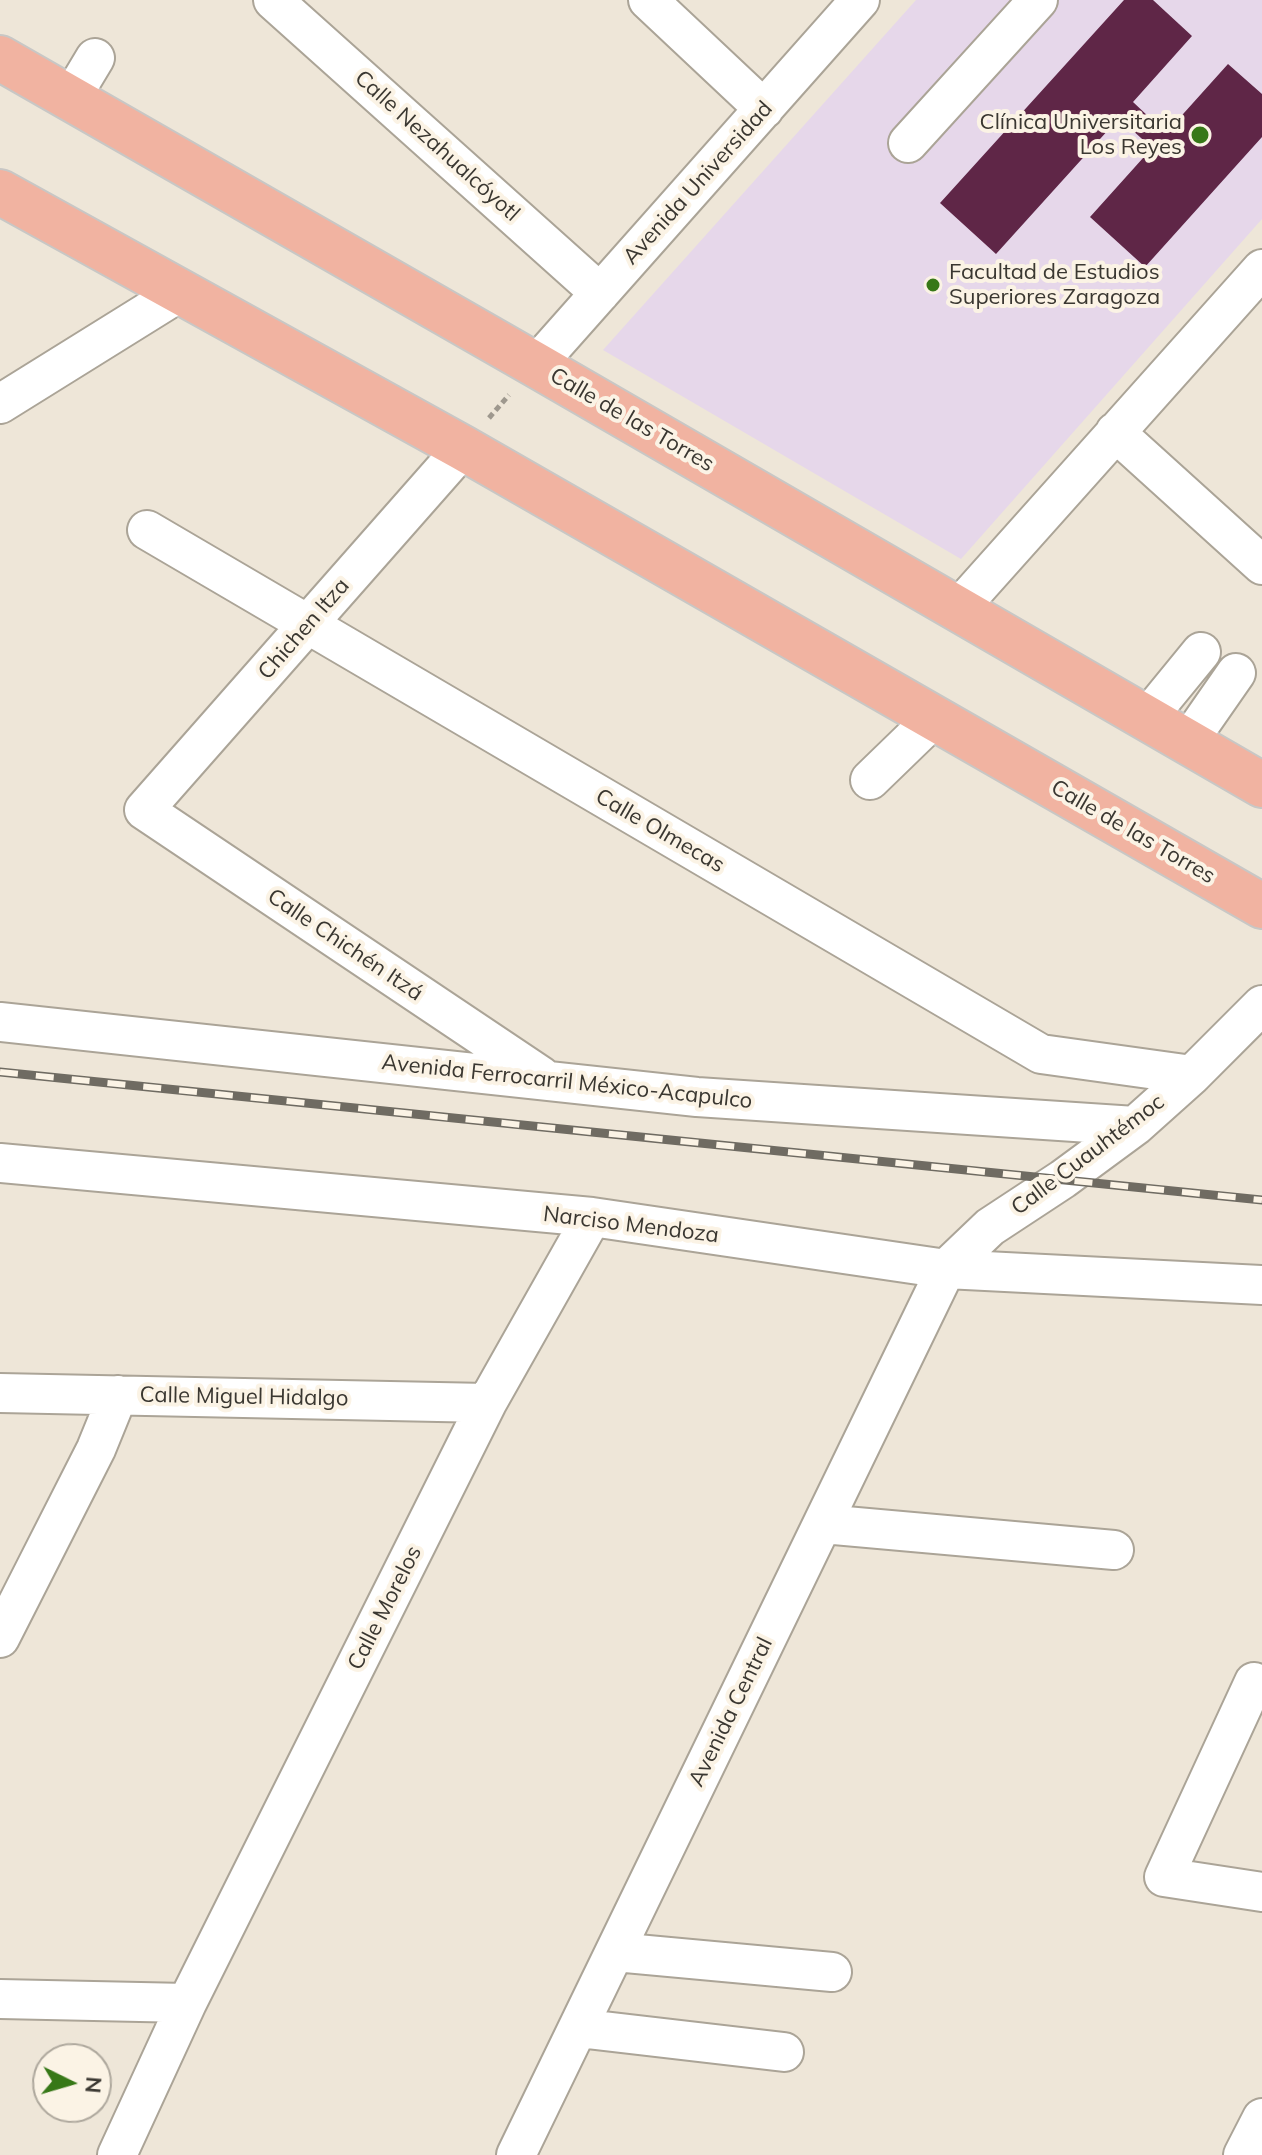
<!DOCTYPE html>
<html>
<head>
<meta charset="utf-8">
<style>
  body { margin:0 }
  #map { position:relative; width:1262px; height:2155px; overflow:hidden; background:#eee6d8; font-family:Mulish,sans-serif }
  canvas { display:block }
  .north { position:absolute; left:32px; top:2043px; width:80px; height:80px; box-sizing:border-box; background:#fbf3e5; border:2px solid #aea89d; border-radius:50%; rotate:95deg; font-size:22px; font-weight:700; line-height:32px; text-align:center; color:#3a3731 }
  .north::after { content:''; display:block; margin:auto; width:28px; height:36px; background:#377817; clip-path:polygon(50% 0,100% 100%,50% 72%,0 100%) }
</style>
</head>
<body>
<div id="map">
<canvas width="1262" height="2155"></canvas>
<div class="north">N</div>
</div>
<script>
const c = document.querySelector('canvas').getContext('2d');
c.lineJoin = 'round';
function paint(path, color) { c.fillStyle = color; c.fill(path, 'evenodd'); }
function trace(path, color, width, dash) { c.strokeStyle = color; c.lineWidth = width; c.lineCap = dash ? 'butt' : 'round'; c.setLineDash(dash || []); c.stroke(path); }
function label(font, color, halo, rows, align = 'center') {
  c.font = font + ' Mulish,sans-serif'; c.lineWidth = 8; c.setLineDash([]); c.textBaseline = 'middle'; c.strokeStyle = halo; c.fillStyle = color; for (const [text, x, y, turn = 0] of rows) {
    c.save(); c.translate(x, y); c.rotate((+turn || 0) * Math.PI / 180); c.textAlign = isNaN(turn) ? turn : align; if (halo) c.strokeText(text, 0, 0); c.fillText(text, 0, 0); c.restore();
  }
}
paint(new Path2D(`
  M916 0H1262V219L961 559 603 350Z`), '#e6d7ea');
paint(new Path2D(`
  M1124 0H1153L1192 36 1133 102 1166 133 1228 64 1262 94V137L1145 267 1090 217 1152 148 1119 118 996 254 940 203Z`), '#5f2647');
const minor = new Path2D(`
  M273 0 600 293
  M648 0 764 109
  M71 98 95 58
  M908 143 1038 0
  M536 365 860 0
  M0 404 180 292
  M1115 432 1262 565
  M463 448 144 810 541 1076
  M147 530 1041 1054 1192 1075
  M959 608 1262 269
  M1147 718 1201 652
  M1188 742 1236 673
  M870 780 934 718
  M0 1022 697 1097 1135 1126
  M0 1163 592 1217 946 1269 1262 1285
  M0 1393 487 1403
  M823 1524 1114 1550
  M0 1638 96 1449 118 1395
  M1254 1682 1164 1877 1262 1892
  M615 1952 832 1972
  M0 1999 187 2003
  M578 2028 784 2052
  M117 2155 187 2003 487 1403 592 1217
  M516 2155 946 1269 990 1227 1063 1179 1135 1126 1192 1075 1262 1005
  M1243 2155 1262 2118`);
const major = new Path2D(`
  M0 58 536 365 1262 785
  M0 192 463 448 1262 906`);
trace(minor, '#aba497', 42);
trace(major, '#c8c7c5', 48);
trace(new Path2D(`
  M489 418 509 395`), '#9e988e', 5, [6, 4]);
trace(minor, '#fff', 38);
trace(major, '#f1b3a1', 44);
const rail = new Path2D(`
  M0 1072 1262 1200`);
trace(rail, '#6f6b62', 9);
trace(rail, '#fbf3e5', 6, [18]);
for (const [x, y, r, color] of [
  [1200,135,10,"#377817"],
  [933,285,8,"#377817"]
]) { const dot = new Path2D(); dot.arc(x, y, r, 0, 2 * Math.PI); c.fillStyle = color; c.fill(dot); trace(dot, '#fbf3e5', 3); }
label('22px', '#3a3731', '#fbf3e5', [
  ["Clínica Universitaria",1182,122],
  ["Los Reyes",1182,147],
  ["Facultad de Estudios",949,272,"left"],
  ["Superiores Zaragoza",949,297,"left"]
], 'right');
label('22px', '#3a3731', '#fbf3e5', [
  ["Calle Nezahualcóyotl",437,146,42],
  ["Avenida Universidad",698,183,-48],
  ["Calle de las Torres",632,420,30],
  ["Chichen Itza",304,629,-49],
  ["Calle Olmecas",660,831,30],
  ["Calle de las Torres",1133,832,30],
  ["Calle Chichén Itzá",345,945,34],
  ["Avenida Ferrocarril México-Acapulco",567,1082,6],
  ["Calle Cuauhtémoc",1088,1155,-37],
  ["Narciso Mendoza",631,1225,7],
  ["Calle Miguel Hidalgo",244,1397,1],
  ["Calle Morelos",385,1608,-63],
  ["Avenida Central",731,1712,-64]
]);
</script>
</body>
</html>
